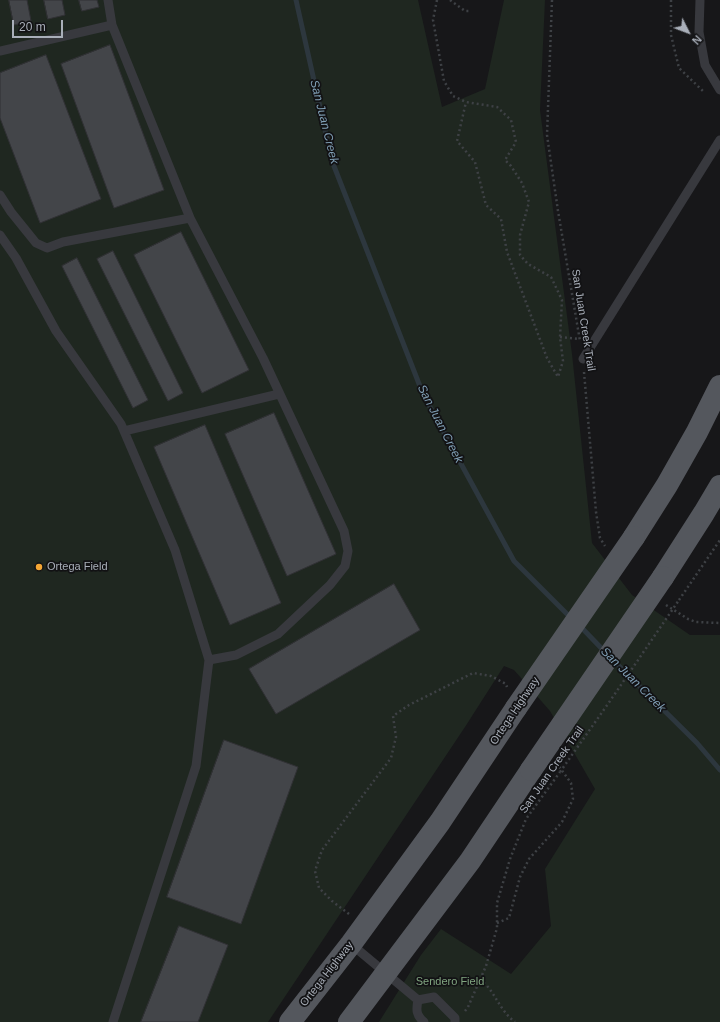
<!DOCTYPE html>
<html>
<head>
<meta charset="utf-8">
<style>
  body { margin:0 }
  #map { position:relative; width:720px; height:1022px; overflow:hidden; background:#171719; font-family:Arial,sans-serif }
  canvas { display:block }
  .north { position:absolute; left:668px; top:12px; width:40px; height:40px; -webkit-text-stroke:3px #121214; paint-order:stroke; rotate:132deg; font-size:11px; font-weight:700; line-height:16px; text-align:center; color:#a9afb9 }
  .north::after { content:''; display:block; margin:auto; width:14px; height:18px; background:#a9afb9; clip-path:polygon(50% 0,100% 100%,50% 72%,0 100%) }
  .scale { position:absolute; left:12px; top:20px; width:51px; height:18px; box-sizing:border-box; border:2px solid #a9afb9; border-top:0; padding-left:5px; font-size:12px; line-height:14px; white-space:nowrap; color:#a9afb9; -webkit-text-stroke:3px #121214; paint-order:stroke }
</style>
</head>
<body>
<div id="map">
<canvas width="720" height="1022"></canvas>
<div class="north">N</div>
<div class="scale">20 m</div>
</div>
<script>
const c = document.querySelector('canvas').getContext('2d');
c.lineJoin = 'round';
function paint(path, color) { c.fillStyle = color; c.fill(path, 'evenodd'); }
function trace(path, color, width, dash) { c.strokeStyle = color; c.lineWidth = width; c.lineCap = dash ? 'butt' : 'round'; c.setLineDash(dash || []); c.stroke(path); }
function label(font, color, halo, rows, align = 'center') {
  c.font = font + ' Arial,sans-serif'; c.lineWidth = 3.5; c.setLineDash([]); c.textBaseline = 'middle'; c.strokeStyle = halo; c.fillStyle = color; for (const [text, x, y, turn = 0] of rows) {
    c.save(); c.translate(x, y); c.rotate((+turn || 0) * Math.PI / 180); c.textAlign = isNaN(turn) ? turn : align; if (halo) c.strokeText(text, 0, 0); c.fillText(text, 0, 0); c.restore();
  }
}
paint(new Path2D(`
  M0 0H418L442 107 485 89 504 0H545L540 110 572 354 592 543 632 595 690 635H720V1022H379L421 955 441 929 511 974 551 926 545 869 595 789 550 711 514 670 504 666 465 727 268 1022H0Z`), '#1f2720');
trace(new Path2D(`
  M296 0 332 161 423 394 514 561 571 618
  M580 626 605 652
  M612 659 697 743 720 770`), '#2d373e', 5);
const building = new Path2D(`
  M9 0H27L31 21 14 25Z
  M44 0H62L65 15 48 19Z
  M79 0H97L99 7 82 11Z
  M110 45 164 190 114 208 61 64Z
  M46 55 101 199 40 223 0 118V73Z
  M181 232 249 370 202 393 134 255Z
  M113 251 183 393 168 401 97 259Z
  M77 258 148 400 133 408 62 266Z
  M274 413 336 554 287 576 225 434Z
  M205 425 281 603 230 625 154 447Z
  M394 584 420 630 276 714 249 669Z
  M224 740 298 767 241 924 167 897Z
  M179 926 228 945 198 1022H141Z`);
paint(building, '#434549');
trace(building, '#313135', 1);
trace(new Path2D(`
  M437 0 433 20 444 81 453 96 466 102 497 107 511 120 516 142 505 160 511 166 522 183 529 202 520 235V255L528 264 551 277 562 300 560 337 563 361 558 377 547 358 507 252 501 219 486 205 475 162 457 141 466 102
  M450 0 465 11H470
  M552 0 547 135 558 211 580 341
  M671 0V35L679 68 705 93
  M560 337 579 339
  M584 372 596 512 600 538 605 546
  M679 600 720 540
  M666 605 688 619 696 622 720 623
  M349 914 332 901 319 888 315 871 322 850 391 758 396 737 393 716 409 705 473 673 491 676 506 684 507 687
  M497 923 509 918 520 877 529 859 562 822 573 799 571 783 558 765
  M480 979C496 992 498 1009 515 1022
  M465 1011 468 1007 486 966 497 928V903L510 859 526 819 560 772`), '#3e4145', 2.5, [2, 3]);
trace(new Path2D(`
  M700 0 699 32 705 65 720 90
  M0 51 112 25
  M0 195 11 212 36 243 47 248 63 242 190 218 112 25 108 0
  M190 218 263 358 344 531 348 551 345 566 330 585 278 634 236 655 209 660
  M0 235 16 258 56 331 121 424 175 550 209 660 196 766 113 1022
  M583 359 720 140
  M124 431 279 394
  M351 944 418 1000
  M418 1000 434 997 455 1018V1022
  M418 1000C416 1010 416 1015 424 1022`), '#38393e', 9);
trace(new Path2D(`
  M634 537 667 485 697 432 720 386
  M663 577 704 513 720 486
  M290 1022 351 944 440 822 516 708
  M349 1022 470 861 531 770`), '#54575d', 22);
trace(new Path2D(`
  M560 772 610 701 679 600`), '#3e4145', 2.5, [2, 3]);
trace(new Path2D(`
  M516 708 634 537
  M531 770 663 577`), '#54575d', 22);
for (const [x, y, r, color] of [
  [39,567,4,"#f5a734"]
]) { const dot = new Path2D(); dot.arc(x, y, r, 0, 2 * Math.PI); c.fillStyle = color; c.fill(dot); trace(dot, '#121214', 1.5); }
label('11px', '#a9afb9', '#121214', [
  ["San Juan Creek Trail",583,320,81],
  ["Ortega Highway",515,711,-56],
  ["San Juan Creek Trail",552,770,-55],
  ["Ortega Highway",327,974,-52]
]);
label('11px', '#a9afb9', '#121214', [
  ["Ortega Field",47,567]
], 'left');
label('11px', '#80a480', '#121214', [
  ["Sendero Field",450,982]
]);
label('italic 12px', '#809fb5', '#121214', [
  ["San Juan Creek",324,122,76],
  ["San Juan Creek",440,424,63],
  ["San Juan Creek",633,680,45]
]);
</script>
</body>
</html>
